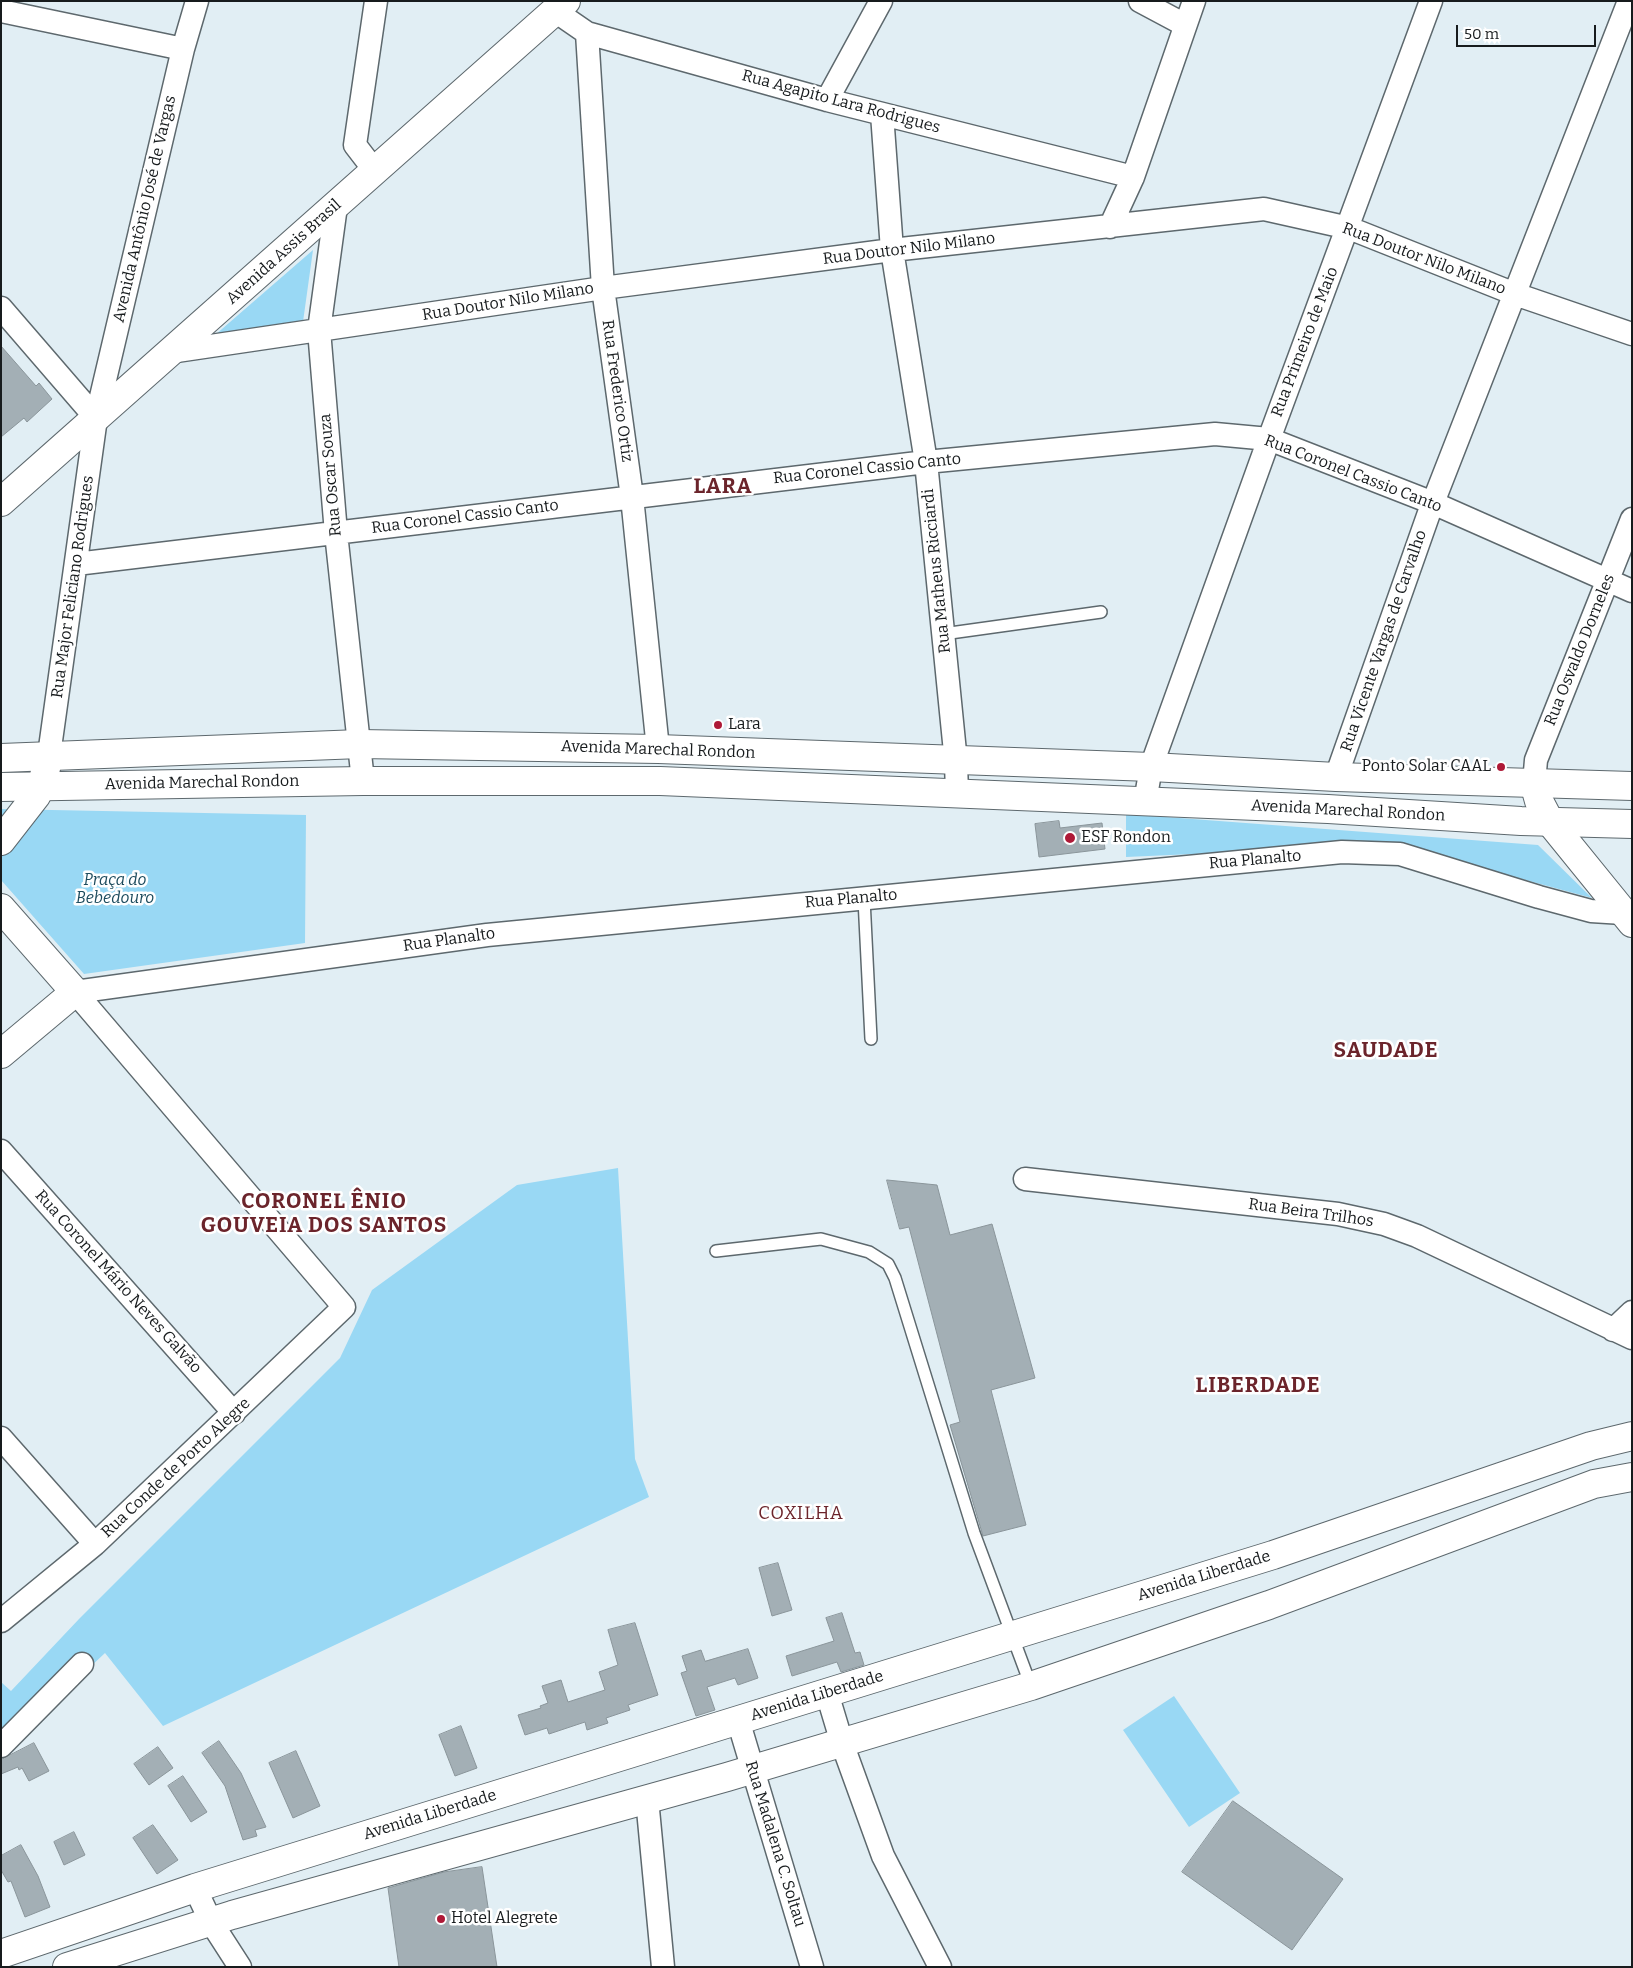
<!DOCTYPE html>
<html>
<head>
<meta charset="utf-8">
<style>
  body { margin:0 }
  #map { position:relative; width:1633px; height:1968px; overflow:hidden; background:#e1eef4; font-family:Bitter,serif }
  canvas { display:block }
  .frame { position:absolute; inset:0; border:2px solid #171b1d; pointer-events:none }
  .scale { position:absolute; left:1456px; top:25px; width:140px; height:22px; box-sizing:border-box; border:2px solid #171b1d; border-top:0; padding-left:6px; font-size:15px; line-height:18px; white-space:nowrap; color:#171b1d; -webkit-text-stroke:4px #fff; paint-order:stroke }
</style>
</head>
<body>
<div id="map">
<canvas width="1633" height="1968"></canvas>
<div class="frame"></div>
<div class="scale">50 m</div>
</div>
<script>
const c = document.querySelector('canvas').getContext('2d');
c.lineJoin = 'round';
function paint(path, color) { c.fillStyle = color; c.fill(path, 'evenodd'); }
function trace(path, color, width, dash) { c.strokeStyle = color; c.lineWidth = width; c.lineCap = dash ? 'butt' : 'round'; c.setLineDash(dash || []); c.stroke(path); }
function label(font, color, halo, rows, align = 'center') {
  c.font = font + ' Bitter,serif'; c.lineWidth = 5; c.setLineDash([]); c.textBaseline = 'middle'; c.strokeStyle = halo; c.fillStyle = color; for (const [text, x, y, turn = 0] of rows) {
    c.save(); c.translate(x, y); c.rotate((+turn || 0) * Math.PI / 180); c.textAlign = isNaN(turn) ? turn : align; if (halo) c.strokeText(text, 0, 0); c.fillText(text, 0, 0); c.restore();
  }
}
paint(new Path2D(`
  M313 250 302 329 207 342Z
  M1 809 306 815 305 943 84 974 1 880Z
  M1126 814 1538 845 1592 898 1396 845 1126 857Z
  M618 1168 635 1459 649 1497 163 1726 105 1653 52 1703 1 1759V1682L11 1691 79 1619 340 1358 372 1290 517 1185Z
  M1174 1696 1240 1793 1189 1827 1123 1730Z`), '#99d8f4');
const building = new Path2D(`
  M1 346 36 386 39 383 52 399 27 422 24 418 1 437Z
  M1059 821 1060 828 1102 823 1105 849 1039 857 1035 824Z
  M887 1180 937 1185 950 1235 992 1224 1035 1378 991 1390 1026 1525 983 1536 950 1425 960 1422 909 1227 900 1229Z
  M778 1563 792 1610 772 1616 759 1568Z
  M842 1613 855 1653 860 1652 864 1665 841 1672 837 1662 792 1676 786 1656 834 1641 826 1618Z
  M635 1623 658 1695 628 1705 630 1710 606 1718 608 1723 587 1730 585 1722 549 1734 547 1728 525 1735 518 1715 541 1708 540 1706 548 1703 542 1686 561 1680 568 1702 605 1690 599 1672 618 1665 608 1630Z
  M748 1649 758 1678 738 1685 735 1678 707 1687 715 1710 696 1716 681 1673 687 1671 682 1656 701 1650 705 1661Z
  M461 1726 477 1768 455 1776 439 1735Z
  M219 1741 241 1773 266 1827 255 1830 257 1836 243 1840 225 1786 202 1753Z
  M34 1743 49 1771 29 1781 22 1768 19 1770 18 1767 1 1774V1760Z
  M158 1747 173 1768 149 1785 134 1764Z
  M296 1751 320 1806 293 1818 269 1763Z
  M183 1776 207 1812 191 1822 168 1786Z
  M1233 1801 1343 1879 1292 1950 1182 1872Z
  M153 1825 178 1860 157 1874 133 1838Z
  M74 1832 85 1855 64 1865 54 1842Z
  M21 1845 38 1876 50 1907 25 1917 11 1881 8 1882 1 1870V1856Z
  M482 1867 497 1967H399L388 1888 444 1872Z`);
paint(building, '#a3afb5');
trace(building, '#8a959a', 1);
const service = new Path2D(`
  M943 634 1101 612
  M864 899 871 1039
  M716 1251 821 1239 869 1252 888 1264 895 1278 974 1533 1031 1686`);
const minor = new Path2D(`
  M1140 1 1185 25
  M1 11 183 49
  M555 11 587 33 827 100 1133 177
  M587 33 603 288 632 497 658 749
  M827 100 881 1
  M882 114 892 250 926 462 956 762 957 794
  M375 171 355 145 376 1
  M336 206 319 330 336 533 363 781
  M1110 227 1133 177 1194 1
  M1 308 96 418
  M170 352 603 288 892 250 1264 209 1349 228 1515 294 1632 334
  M76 564 926 462 1215 434 1269 439 1433 503 1632 591
  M49 755 96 418 183 49 197 1
  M1336 777 1429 513 1629 1
  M1534 783 1536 760 1632 519
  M1145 802 1151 767 1269 439 1431 1
  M75 992 487 935 1342 852 1400 854 1539 897 1591 911 1623 913
  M1 1151 234 1413
  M1025 1179 1338 1214 1384 1224 1417 1236 1632 1338
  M1613 1330 1632 1312
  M1 1438 95 1544
  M1 1621 95 1544 344 1307 75 992
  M827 1693 842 1743 883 1856 940 1967
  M738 1720 812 1967
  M1 1746 82 1664
  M647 1799 663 1967
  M195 1888 211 1922 240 1967`);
const tertiary = new Path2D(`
  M1534 783 1539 801 1550 822 1632 923
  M1 841 36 796 42 785 49 755
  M1 908 75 992 1 1054
  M1 1954 195 1888 1273 1555 1591 1446 1632 1436
  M67 1967 232 1915 727 1777 1031 1686 1269 1605 1594 1484 1632 1477`);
const secondary = new Path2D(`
  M1 502 566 1
  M1 758 360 744 658 749 1151 767 1336 777 1632 786
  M1 787 363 781H660L1328 809 1521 821 1632 824`);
trace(service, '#5d686d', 14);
trace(minor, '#5d686d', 25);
trace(tertiary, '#5d686d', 30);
trace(secondary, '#5d686d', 30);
trace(service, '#fff', 11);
trace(minor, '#fff', 22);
trace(tertiary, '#fff', 28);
trace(secondary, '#fff', 28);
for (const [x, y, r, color] of [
  [718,725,5,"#ae1937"],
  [1501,767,5,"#ae1937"],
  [1070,838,6,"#ae1937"],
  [441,1919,5,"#ae1937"]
]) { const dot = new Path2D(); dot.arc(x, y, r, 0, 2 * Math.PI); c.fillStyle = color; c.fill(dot); trace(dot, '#fff', 2); }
label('16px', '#171b1d', '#fff', [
  ["Rua Agapito Lara Rodrigues",841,102,15],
  ["Avenida Antônio José de Vargas",145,209,-77],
  ["Rua Doutor Nilo Milano",909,249,-7],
  ["Avenida Assis Brasil",284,252,-42],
  ["Rua Doutor Nilo Milano",1424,259,21],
  ["Rua Doutor Nilo Milano",508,302,-9],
  ["Rua Primeiro de Maio",1305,342,-69],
  ["Rua Frederico Ortiz",617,391,82],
  ["Rua Coronel Cassio Canto",867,469,-6],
  ["Rua Coronel Cassio Canto",1353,474,21],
  ["Rua Oscar Souza",331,475,-95],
  ["Rua Coronel Cassio Canto",465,517,-7],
  ["Rua Matheus Ricciardi",937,571,-96],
  ["Rua Major Feliciano Rodrigues",73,587,-82],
  ["Rua Vicente Vargas de Carvalho",1384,641,-71],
  ["Rua Osvaldo Dorneles",1580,650,-68],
  ["Avenida Marechal Rondon",658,750,2],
  ["Avenida Marechal Rondon",202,783,-1],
  ["Avenida Marechal Rondon",1348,811,3],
  ["Rua Planalto",1255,860,-5],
  ["Rua Planalto",851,899,-5],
  ["Rua Planalto",449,940,-8],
  ["Rua Beira Trilhos",1311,1213,8],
  ["Rua Coronel Mário Neves Galvão",118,1282,48],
  ["Rua Conde de Porto Alegre",176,1468,-43],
  ["Avenida Liberdade",1204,1576,-17],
  ["Avenida Liberdade",817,1696,-17],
  ["Avenida Liberdade",430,1815,-17],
  ["Rua Madalena C. Soltau",775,1844,73]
]);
label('16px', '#171b1d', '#fff', [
  ["Lara",728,725],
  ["Ponto Solar CAAL",1491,767,"right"],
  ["ESF Rondon",1081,838],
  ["Hotel Alegrete",451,1919]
], 'left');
label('italic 16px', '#1c4b5d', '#fff', [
  ["Praça do",115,881],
  ["Bebedouro",115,899]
]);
c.letterSpacing = '1px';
label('18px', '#6b242b', '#fff', [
  ["COXILHA",801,1514]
]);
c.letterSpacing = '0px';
c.letterSpacing = '1px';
label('bold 21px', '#6b242b', '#fff', [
  ["LARA",723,487],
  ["SAUDADE",1386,1051],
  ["CORONEL ÊNIO",324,1202],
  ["GOUVEIA DOS SANTOS",324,1226],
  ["LIBERDADE",1258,1386]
]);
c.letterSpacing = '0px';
</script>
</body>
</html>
